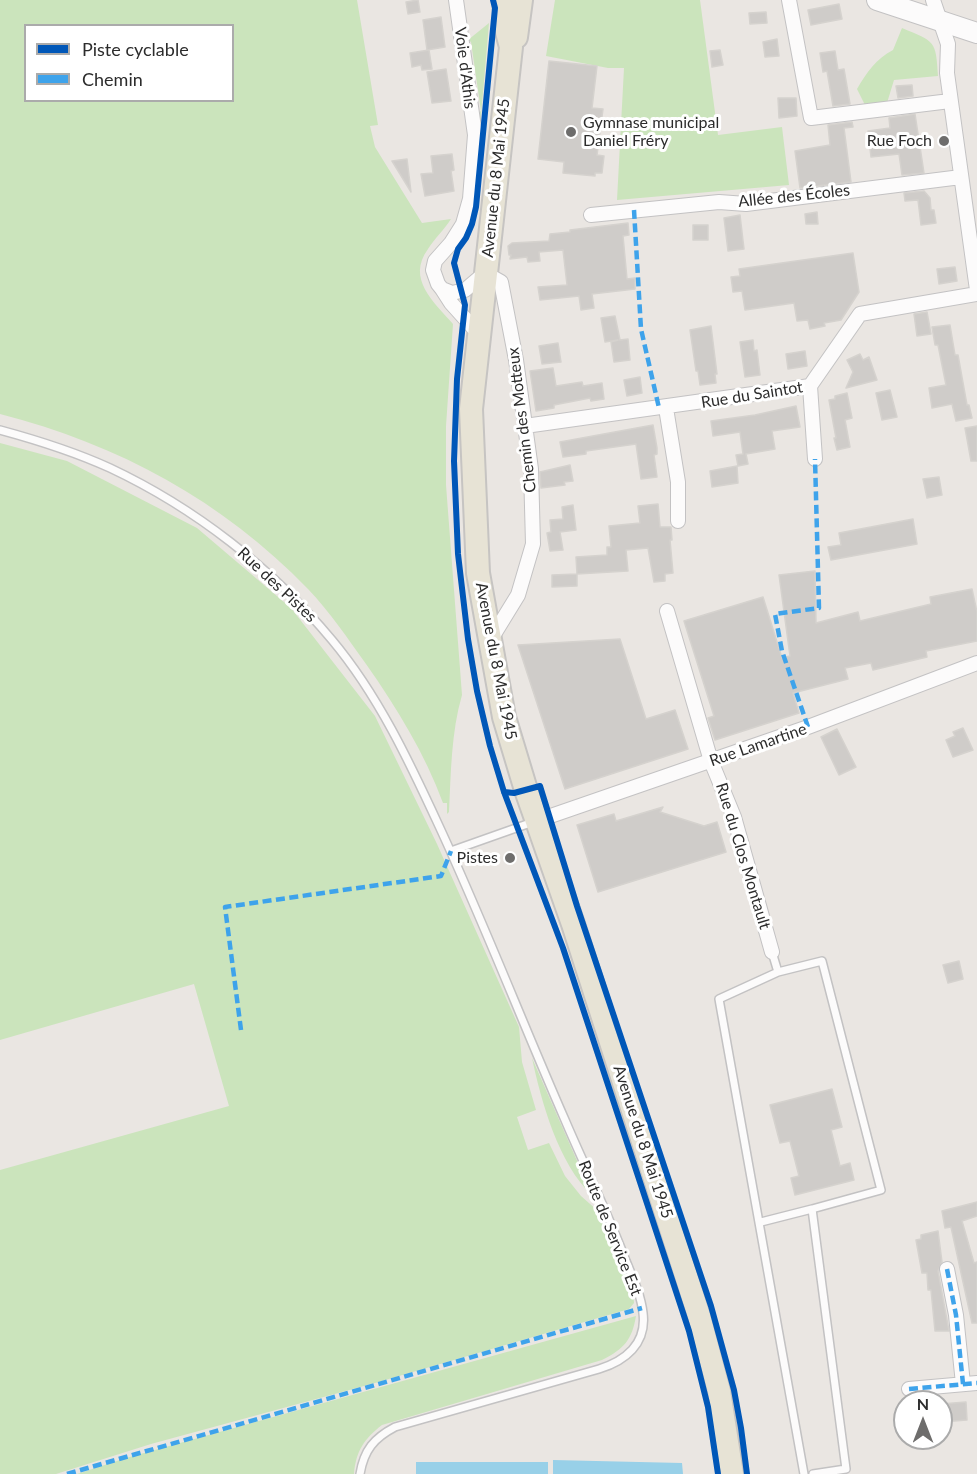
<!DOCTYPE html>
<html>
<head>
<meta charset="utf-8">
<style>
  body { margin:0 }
  #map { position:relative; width:977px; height:1474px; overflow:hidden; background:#eae6e2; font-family:Lato,sans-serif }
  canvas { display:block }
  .legend { position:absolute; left:24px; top:24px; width:210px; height:78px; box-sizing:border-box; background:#fff; border:2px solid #ababab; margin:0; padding:8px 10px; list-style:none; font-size:18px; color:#2c2c2c }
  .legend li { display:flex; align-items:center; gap:12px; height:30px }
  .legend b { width:30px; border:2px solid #ababab }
  .north { position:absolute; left:893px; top:1390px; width:60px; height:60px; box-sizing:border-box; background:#fff; border:2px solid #ababab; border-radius:50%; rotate:0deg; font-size:16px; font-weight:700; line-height:24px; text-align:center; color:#2c2c2c }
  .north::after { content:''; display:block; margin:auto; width:21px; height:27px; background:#6e6d6c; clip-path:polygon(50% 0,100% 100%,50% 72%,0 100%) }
</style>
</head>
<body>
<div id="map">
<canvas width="977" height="1474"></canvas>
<ul class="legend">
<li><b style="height:8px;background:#0057b8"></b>Piste cyclable</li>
<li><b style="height:8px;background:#3ea3eb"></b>Chemin</li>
</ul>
<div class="north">N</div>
</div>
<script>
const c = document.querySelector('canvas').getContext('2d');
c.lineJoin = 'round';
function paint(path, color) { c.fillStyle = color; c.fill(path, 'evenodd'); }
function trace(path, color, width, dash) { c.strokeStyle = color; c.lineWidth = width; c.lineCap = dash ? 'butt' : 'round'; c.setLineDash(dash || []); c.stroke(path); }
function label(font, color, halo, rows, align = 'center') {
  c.font = font + ' Lato,sans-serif'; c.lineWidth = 6; c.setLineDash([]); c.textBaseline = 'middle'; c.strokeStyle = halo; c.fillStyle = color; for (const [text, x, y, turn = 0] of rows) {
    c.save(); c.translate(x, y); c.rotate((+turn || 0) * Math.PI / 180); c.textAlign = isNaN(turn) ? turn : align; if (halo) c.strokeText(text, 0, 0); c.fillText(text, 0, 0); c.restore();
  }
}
paint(new Path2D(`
  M0 0H357L378 125 370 126 375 147 422 223 451 219C444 230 435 238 428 249 406 279 434 302 453 324L446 426V485L462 695C451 733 451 773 449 812L447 814V803H443C425 754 397 708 366 664 348 639 330 612 308 589 223 501 118 444 0 414ZM26 26H232V100H26Z
  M555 0H700L718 135 782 127 789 185 617 200 624 68H608L546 56Z
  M489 23 480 128 477 114 481 111 471 42 468 40Z
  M902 28C935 42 936 40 938 76L894 80 887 103 865 105 857 89C867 72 876 59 893 50Z
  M0 443 67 461 197 528 291 608 375 716 437 844 519 1027 522 1062 536 1110 517 1117 528 1150 549 1143 565 1176 581 1196 598 1211 633 1292 634 1303 629 1309 375 1383 151 1444 56 1474H0V1170L229 1106 194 984 0 1040Z
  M532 1058 592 1195C559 1165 541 1101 532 1058Z
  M636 1316C632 1340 624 1349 602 1360L382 1425C364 1439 356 1451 354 1474H77L126 1458Z`), '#cbe4bc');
paint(new Path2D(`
  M553 1460 682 1463 683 1474H553Z
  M416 1462H548V1474H416Z`), '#98d0e8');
const building = new Path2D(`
  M418 0 420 12 408 14 406 2Z
  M839 4 842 19 811 25 808 10Z
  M766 12 767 23 750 24 749 13Z
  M441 17 445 47 427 50 423 20Z
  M777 39 779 56 765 57 763 42Z
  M429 50 432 69 422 70 421 65 412 67 410 53Z
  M720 50 723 65 712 67 710 51Z
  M835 51 838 70 844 69 850 104 833 106 827 71 823 72 820 53Z
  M549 61 597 66 592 108 603 109 597 155 604 156 602 173H595V176L563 173 564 162 538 159Z
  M446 69 451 101 432 103 427 72Z
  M912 85 913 96 898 98 896 86Z
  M778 98H796L797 116 779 118Z
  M915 114 924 173 902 175 899 154 871 157 868 131 890 128 889 118Z
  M852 122 853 127 844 128 851 182 800 188 795 151 830 145 828 125Z
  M452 154 454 170 451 171 454 191 425 196 421 174 433 173 431 156Z
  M407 159 411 192 392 161Z
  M924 191 930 198 931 210H934L936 223 921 225 918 200 905 201 904 193Z
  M817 212 818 224H806L805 214Z
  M740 215 744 249 728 251 724 218Z
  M628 223 629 235 623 236 627 279 635 278V289L592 294 594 308 581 310 579 296 540 300 538 287 567 285 563 250 539 252 540 261 528 262 527 257 510 259 511 255H509L508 246 512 243 549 241 550 234 570 232V230Z
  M693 225H708V240H693Z
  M853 253 859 292 841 320 824 323 825 326 810 329 808 320 797 321 794 303 745 310 742 291 733 292 731 277 740 276 739 269Z
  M955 267 957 281 939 284 937 269Z
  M927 312 931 334 917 336 914 314Z
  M615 316 620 340 628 339 630 360 614 362 611 342 618 340 605 342 601 318Z
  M950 325 955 355H958L967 405H969L972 418 956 421 952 404 932 408 929 388 946 385 938 345H935L932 327Z
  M711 326 717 374H715L716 383 700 385 698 371H696L690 330Z
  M753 340 754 351 757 350 760 375 745 377 740 342Z
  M558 343 561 362 542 364 539 346Z
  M805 351 807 366 788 369 786 354Z
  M860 354 863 360 869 357 877 380 846 388 853 372 847 360Z
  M553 368 556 386 582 382 583 386 602 383 604 399 591 401 590 398 554 405V408L536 411 530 371Z
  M640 377 642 393 627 396 624 380Z
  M890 390 897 417 882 420 876 393Z
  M847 393 852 418 845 420 850 447 837 450 834 438H836L829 400 835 399V396Z
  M796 406 800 427 772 431 775 449 746 454 748 464 738 466 736 455 743 454 740 432 713 436 711 421 755 415Z
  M653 425 657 448V454L654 455 657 477 641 479 636 444 586 451V454L563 457 560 442Z
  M977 426V461H971L965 428Z
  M570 465 573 481 564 482 565 485 541 488 540 472Z
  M737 466 738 483 712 487 710 471Z
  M939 477 942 495 927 498 923 479Z
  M658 504 660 527H671L672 540H670L673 573 665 574V581L654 582 648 548 626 550 628 571 577 574 576 557 607 555V547H611L609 526 640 523 638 506Z
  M573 505 576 530 560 532 563 550 550 551 547 533 551 532 550 520 563 519 562 507Z
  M913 519 917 544 831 560 828 547 841 545 839 533Z
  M815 571 816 623 858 612 860 621 931 604 930 597 972 589 977 612V641L926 651 927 657 873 670 871 663 845 668 848 679 793 693 799 713 715 740 708 718 714 716 684 621 763 597 782 658 790 656 779 575Z
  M577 574V586L552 587V575Z
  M620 639 646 719 675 710 688 749 565 789 518 645Z
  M963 728 973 750 953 757 946 740 955 736 953 732Z
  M837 729 856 767 839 775 821 737Z
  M663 807 660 812 704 826 717 822 726 852 598 892 577 825 614 814 616 821Z
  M959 961 963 979 948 983 943 965Z
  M832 1089 842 1127 831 1130 840 1166 850 1163 854 1180 795 1195 791 1178 799 1176 790 1141 780 1143 770 1105Z
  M977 1202V1216L962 1221 974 1263 977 1262V1323H972L951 1227 945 1228 942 1211Z
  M938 1231 942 1262 938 1271 949 1331H935L931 1290H928L927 1273H922L916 1240 921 1239V1235Z
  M966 1402 967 1420 941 1422V1404Z`);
paint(building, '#cfccc9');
trace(building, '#d5d2ce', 1.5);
const service = new Path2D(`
  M0 430C37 440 75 452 110 468 195 508 272 568 332 640 378 695 409 761 439 826 484 923 522 1022 565 1120 585 1167 608 1213 626 1261 633 1278 641 1295 643 1313 647 1344 625 1361 599 1369L395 1427C374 1438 364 1450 360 1474
  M451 851 533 822
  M772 952 778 972
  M761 1222 812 1209
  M804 1474 719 999 778 972 822 961 881 1190 812 1209 846 1469 813 1474`);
const minor = new Path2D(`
  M456 0 475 135 470 199 463 224 451 243 435 261 433 270 438 284 442 289 452 293 465 290 485 273 501 282 516 360 531 469 533 544 518 595 491 639
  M789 0 811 118 950 101
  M933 0 948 44 947 73 977 290
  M591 215 719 202 746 204 961 177
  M442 289 451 303 478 333
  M810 386 815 459
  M666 408 678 482V521
  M525 426 810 386 860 314 977 294
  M667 611 711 761 734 817 772 952
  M536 821 808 727 977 663
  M947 1269 956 1315 963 1384
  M909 1389 977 1383`);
const secondary = new Path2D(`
  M877 0 977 33`);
const primary = new Path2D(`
  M504 0 507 32 511 47 471 409 478 573 504 717 526 790 573 924 699 1316 719 1391 732 1474
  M516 37 521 0`);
trace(service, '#c3c2c3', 10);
trace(minor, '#c3c2c3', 16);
trace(secondary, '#c3c2c3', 22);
trace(primary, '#c6c4c2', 26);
trace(service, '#fcfbfb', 7);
trace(minor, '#fcfbfb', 14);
trace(secondary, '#fcfbfb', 20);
trace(primary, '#e7e3d5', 22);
trace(new Path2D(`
  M634 210 641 329 659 408
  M808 727 782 651 775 614 819 608 815 459
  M241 1030 225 907 441 876 451 851
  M947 1269 956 1315 963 1384
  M909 1389 977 1383
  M67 1474 642 1308`), '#3ea3eb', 4.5, [9, 4.5]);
trace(new Path2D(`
  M493 0 495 8 476 207 472 224 466 238 458 249 454 263 465 305 457 379 454 461 458 554 468 639 477 691 490 746 504 792 563 948 689 1331 708 1407 718 1474
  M504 792 514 793 540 786 577 906 711 1306 734 1390 741 1428 747 1474`), '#0057b8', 6);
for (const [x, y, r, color] of [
  [571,132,6,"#6e6d6c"],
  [944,141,6,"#6e6d6c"],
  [510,858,6,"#6e6d6c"]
]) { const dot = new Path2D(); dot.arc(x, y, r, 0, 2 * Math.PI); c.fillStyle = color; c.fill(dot); trace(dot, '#fff', 2); }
label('16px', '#2c2c2c', '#fff', [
  ["Voie d'Athis",465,68,83],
  ["Avenue du 8 Mai 1945",496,178,-84],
  ["Allée des Écoles",794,196,-6],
  ["Rue du Saintot",752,395,-9],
  ["Chemin des Motteux",522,420,-97],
  ["Rue des Pistes",277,585,43],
  ["Avenue du 8 Mai 1945",496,661,79],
  ["Rue Lamartine",758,745,-19],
  ["Rue du Clos Montault",743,856,73],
  ["Avenue du 8 Mai 1945",643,1142,72],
  ["Route de Service Est",610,1228,68]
]);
label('16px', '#2c2c2c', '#fff', [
  ["Gymnase municipal",583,123,"left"],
  ["Daniel Fréry",583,141,"left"],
  ["Rue Foch",932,141],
  ["Pistes",498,858]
], 'right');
</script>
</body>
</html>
